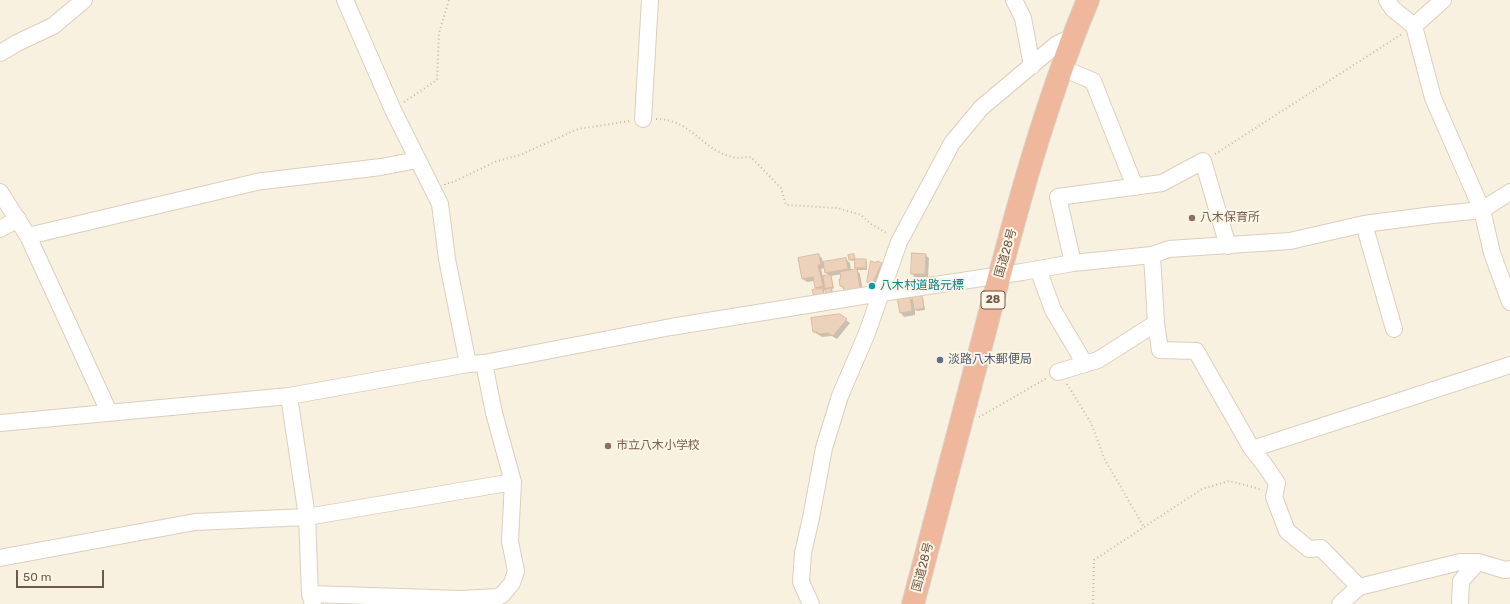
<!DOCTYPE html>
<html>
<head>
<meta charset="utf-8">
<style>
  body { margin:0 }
  #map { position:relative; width:1510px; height:604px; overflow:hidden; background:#f9f1e0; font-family:Rubik,sans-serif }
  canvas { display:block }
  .scale { position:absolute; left:16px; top:570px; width:88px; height:18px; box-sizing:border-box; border:2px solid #6e594a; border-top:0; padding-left:5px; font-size:12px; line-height:14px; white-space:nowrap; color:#6e594a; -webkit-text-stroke:3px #fdf5e6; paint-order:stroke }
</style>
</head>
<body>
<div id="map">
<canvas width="1510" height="604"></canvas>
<div class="scale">50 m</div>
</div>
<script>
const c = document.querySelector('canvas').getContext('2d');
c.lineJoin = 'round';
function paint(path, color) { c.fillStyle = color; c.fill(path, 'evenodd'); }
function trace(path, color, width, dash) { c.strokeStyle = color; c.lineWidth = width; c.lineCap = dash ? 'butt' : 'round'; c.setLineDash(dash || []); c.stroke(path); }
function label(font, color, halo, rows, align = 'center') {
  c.font = font + ' Rubik,"Noto Sans JP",sans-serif'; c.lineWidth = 4; c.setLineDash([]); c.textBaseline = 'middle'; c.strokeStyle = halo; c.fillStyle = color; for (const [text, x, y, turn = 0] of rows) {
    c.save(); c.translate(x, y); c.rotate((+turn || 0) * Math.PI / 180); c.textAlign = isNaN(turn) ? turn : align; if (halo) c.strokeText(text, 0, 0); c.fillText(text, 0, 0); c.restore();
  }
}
paint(new Path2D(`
  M818 255 822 258 823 263 846 259 850 263 851 271 857 270 860 274 863 291 848 294 841 286 843 279 842 274 831 276 834 288 832 289 833 293 828 294 826 290H824L825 296 816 297 818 290 816 287 814 281 807 282 803 279ZM825 268 826 273 830 276 823 277 821 269Z
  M854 255 856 260H865L867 262V270H857L856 268V260L851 261 850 259Z
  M925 255 929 258 928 278 915 277 912 274Z
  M878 262 885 268 877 285 871 282V284L868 281Z
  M910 297 914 301 921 297 923 298 925 310 917 311 915 309V315L904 317 901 313 898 298Z
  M846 320 850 323 837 339 832 336 822 337 814 332Z`), '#0003');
const building = new Path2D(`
  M912 253 926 254 925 274H911Z
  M819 254 821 265H818L823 286 815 288 813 277 802 279 798 258Z
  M854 254 855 259 849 260 848 255Z
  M846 258 848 269 825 273 823 262Z
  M855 259H866V268H855Z
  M871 261 876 263 877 261 882 263 872 284 867 282Z
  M857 269 860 288H859L860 291 846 293V290L844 291 843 286H840L839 279H841L840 272Z
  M831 275 833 287 825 289 823 276Z
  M822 288 824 294 814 296 812 290Z
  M831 288 832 292 826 293 825 289Z
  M910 295 912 311 900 313 897 298Z
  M922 296 924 308 914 310 912 297Z
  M840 314 847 319 833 336 828 333 818 334 817 332H813L811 318Z`);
paint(building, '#ecd2bb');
trace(building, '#ddba9d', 1);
const minor = new Path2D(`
  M345 0 393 110 440 204 447 259 468 364
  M1014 0 1023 18 1032 66
  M1387 0 1393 9 1414 26 1433 98 1482 210 1492 253 1510 302
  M1414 26 1443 0
  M0 53 17 43 53 26 84 0
  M1062 68 1093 81 1135 187
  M643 119 650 0
  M0 192 28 236 109 412
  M1364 224 1394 329
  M0 229 18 219
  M28 236 261 181H263L381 167 417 160
  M1152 255 1156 323 1160 350 1196 351 1252 449 1264 464 1277 483 1274 497 1287 531 1309 549 1321 548 1359 587
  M1073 263 1058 197 1162 183 1203 161 1228 246
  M1038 269 1053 310 1085 364
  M1058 372 1098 360 1156 323
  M289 396 307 517 310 594 313 604
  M0 423 289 396 468 364 484 363 671 327 881 293 1022 272 1073 263 1152 255 1169 249 1290 241 1364 224 1433 215 1482 210 1510 192
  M1252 449 1510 365
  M0 558 195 522 307 517 513 482
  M310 594 461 599 497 597 502 595 512 583 516 571 510 541 513 482 494 413 484 363
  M811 604 801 582 803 553 811 518 824 448 840 396 867 333 899 242 952 143 981 108 1057 44 1073 37
  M1340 604 1359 587 1460 562H1478L1505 570 1510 569
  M1460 604 1461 581 1478 562`);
const highway = new Path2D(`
  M913 604C937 514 960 425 984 335 1013 222 1043 108 1088 0`);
trace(minor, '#dccebd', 18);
trace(highway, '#d9d4d0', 24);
trace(new Path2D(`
  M404 102 437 80 439 33 449 0
  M656 119C691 119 701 149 732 157 738 159 745 157 751 157L781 188 786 205 838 208 861 215 871 224 888 234
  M1215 154 1402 34
  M445 185V184L453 182 497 161 520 155 578 129 630 121
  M1067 384 1091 423 1105 460 1144 527
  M979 417 1047 378
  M1093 604 1094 560 1202 489 1229 481 1257 488 1262 491`), '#d0b59f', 2, [1, 3]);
trace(minor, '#fff', 16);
trace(highway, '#efb79c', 22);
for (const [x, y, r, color] of [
  [1192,218,4,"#8d6e63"],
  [872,286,4,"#0f9aa8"],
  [940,360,4,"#5c6f8a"],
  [608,446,4,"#8d6e63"]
]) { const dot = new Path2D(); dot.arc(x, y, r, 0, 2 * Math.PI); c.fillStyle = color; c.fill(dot); trace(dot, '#fdf5e6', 1.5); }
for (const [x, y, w] of [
  [993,300,24]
]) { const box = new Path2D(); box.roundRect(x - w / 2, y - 9, w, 18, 3); c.fillStyle = '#fdf5e6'; c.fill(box); trace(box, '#6e594a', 1); }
label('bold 11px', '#6e594a', null, [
  ["28",993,300]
]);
label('12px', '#785e54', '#fdf5e6', [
  ["八木保育所",1200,218],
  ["市立八木小学校",616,446]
], 'left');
label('12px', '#6e594a', '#fdf5e6', [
  ["国道28号",1006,253,-74],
  ["国道28号",923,567,-75]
]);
label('12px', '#0d838f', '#fdf5e6', [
  ["八木村道路元標",880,286]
], 'left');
label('12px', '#4e5e75', '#fdf5e6', [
  ["淡路八木郵便局",948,360]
], 'left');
</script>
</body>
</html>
